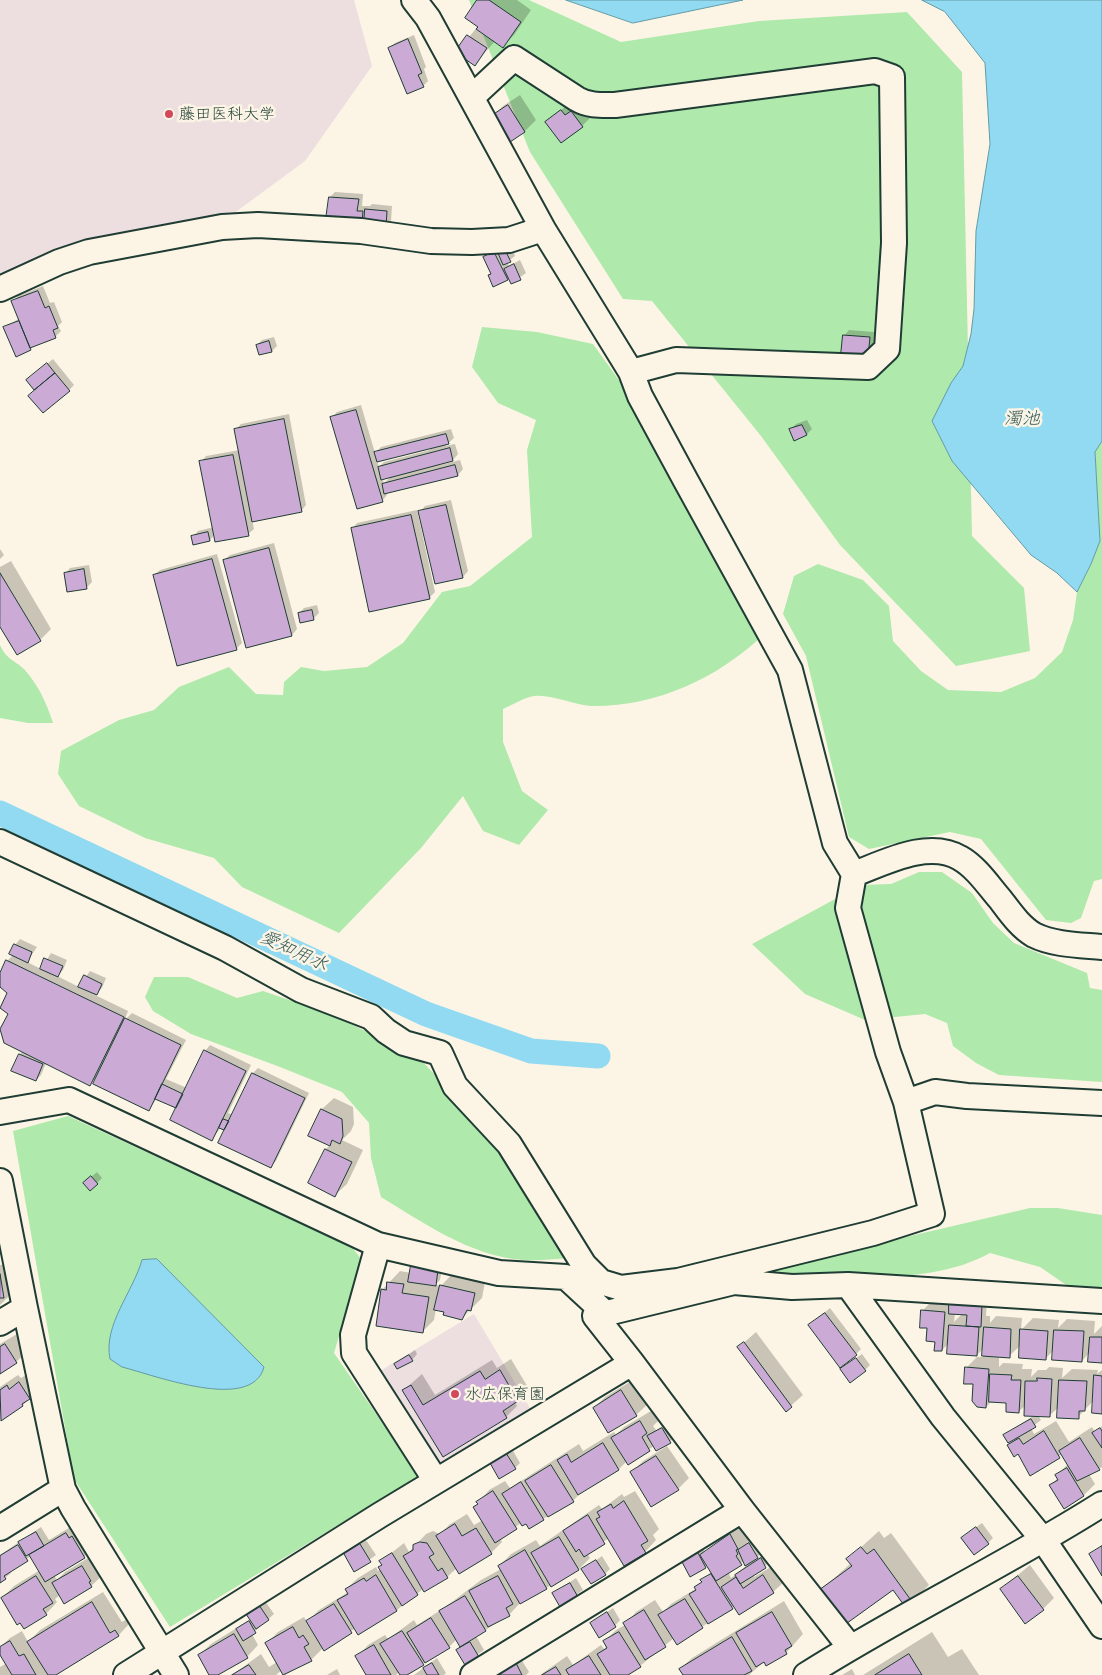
<!DOCTYPE html>
<html>
<head>
<meta charset="utf-8">
<style>
  body { margin:0 }
  canvas { display:block; background:#fcf5e5 }
</style>
</head>
<body>
<canvas width="1102" height="1675"></canvas>
<script>
const c = document.querySelector('canvas').getContext('2d');
c.lineJoin = 'round';
function paint(path, color) { c.fillStyle = color; c.fill(path, 'evenodd'); }
function trace(path, color, width, dash) { c.strokeStyle = color; c.lineWidth = width; c.lineCap = dash ? 'butt' : 'round'; c.setLineDash(dash || []); c.stroke(path); }
function label(font, color, halo, rows, align = 'center') {
  c.font = font + ' Delius,"Klee One",sans-serif'; c.lineWidth = 5; c.setLineDash([]); c.textBaseline = 'middle'; c.strokeStyle = halo; c.fillStyle = color; for (const [text, x, y, turn = 0] of rows) {
    c.save(); c.translate(x, y); c.rotate((+turn || 0) * Math.PI / 180); c.textAlign = isNaN(turn) ? turn : align; if (halo) c.strokeText(text, 0, 0); c.fillText(text, 0, 0); c.restore();
  }
}
paint(new Path2D(`
  M0 0H354L372 66 305 161 222 222 0 285Z
  M474 1314 533 1413 444 1466H437L375 1374Z`), '#eddee0');
paint(new Path2D(`
  M469 0H529L621 42 759 21 907 12 962 72 972 536 1024 588 1030 651 956 666 840 545 761 436 652 301 623 299 530 152Z
  M482 327 537 332 593 344 652 426 763 635C717 679 655 707 591 706 574 705 551 694 534 696 525 697 512 705 503 709V742L522 791 548 810 519 845 483 831 463 796 421 848 339 933 242 887 214 858 145 838 79 806 58 774 61 751 119 720 154 710 179 687 229 667 256 694 283 695 284 682 301 667 324 671 367 667 403 643 442 592 470 586 532 537 527 450 536 420 498 403 472 367Z
  M1102 441V879L1094 881 1081 918 1071 923 1046 920 981 839 950 832 869 849 849 837 806 656 783 614 794 576 818 564 863 580 889 606 893 641 921 671 948 690 1001 692 1035 678 1062 652 1073 620 1077 592 1091 564 1100 541 1095 452Z
  M0 645C7 660 13 659 24 669 39 686 46 702 53 723H28L0 718Z
  M919 872H942L972 893 993 923 1014 943 1087 973 1090 988 1102 990V1082L999 1075 976 1063 953 1046 947 1023 925 1014 865 1020 805 994 752 944 861 885 891 884Z
  M154 977H188L237 998 263 991 333 1015 419 1058 496 1139 569 1258C554 1259 538 1261 523 1260 470 1256 424 1223 381 1197L371 1158 369 1123 342 1092 280 1067 191 1034 153 1011 145 997Z
  M68 1116 351 1246 362 1260 334 1353 419 1476 170 1627 74 1479 13 1131Z
  M1030 1208H1058L1102 1215V1294L1078 1293 1040 1267 990 1253C926 1289 827 1275 756 1272Z`), '#b0e9ac');
const water = new Path2D(`
  M566 0H743L633 23Z
  M922 0H1102V441L1095 452 1100 541 1091 564 1077 592 1057 573 1031 555 952 461 932 421 951 383 963 366 971 334 974 309 976 231 990 144 985 63 945 12Z
  M157 1259 264 1367C252 1413 154 1375 122 1367L110 1359C103 1325 133 1292 142 1260Z`);
paint(water, '#91daf2');
trace(water, '#639ba6', 1);
paint(new Path2D(`
  M479 0H517L531 10 514 35 503 46 495 41 475 64 457 52 478 26Z
  M414 35 426 67 424 69 428 81 423 86 390 48 395 43Z
  M520 95 536 120 525 131 508 142 492 117 503 106Z
  M573 100 593 115 582 126 547 122Z
  M335 192 363 194 362 206H370L372 204 392 206 391 221 385 226 366 218 362 222 330 197Z
  M511 245 515 256 507 262 509 266 520 260 526 273 512 283 509 276 507 279 489 276 492 273 484 257 489 252Z
  M43 286 50 303 54 302 62 322 58 326 61 331 55 337 35 345 30 349 5 327 20 318 13 302 18 296Z
  M849 330 874 332 873 351 868 356 844 336Z
  M274 337 277 346 272 351 257 345 262 340Z
  M53 359 74 385 69 390H35L27 380Z
  M361 405 375 453 381 447 451 429 454 438 445 446 455 444 458 454 453 460 440 463V465L460 460 463 469 458 475 386 492 387 495 382 501 332 417 337 412ZM430 448V450L384 462 379 467 377 461ZM392 476 384 483 382 478Z
  M289 414 306 505 301 511 252 520 254 529 248 534H215L210 540 193 537 198 531 214 527 201 462 206 456 240 450 236 429 241 424Z
  M807 420 812 429 807 434 791 429 796 424Z
  M451 500 468 571 463 577 420 512 425 506Z
  M417 510 435 592 429 598 352 529 357 523Z
  M274 543 297 629 292 635 224 560 230 555Z
  M0 549 4 555 0 559Z
  M217 554 242 643 236 649 154 575 160 570Z
  M11 561 51 629 40 640 0 624V567Z
  M89 565 92 582 87 587 65 574 70 568Z
  M317 605 319 613 313 619 299 613 304 608Z
  M20 939 37 947 27 962 41 969 51 953 67 960 63 970 57 976 79 987 90 971 106 978 102 988 95 995 128 1011 124 1021 132 1013 186 1040 166 1079 187 1088 205 1051 210 1045 251 1065 228 1113 233 1115 253 1073 258 1068 309 1093 276 1161 270 1167 221 1127 212 1139 177 1108 157 1098 149 1110 98 1076 90 1084 46 1063 41 1075 36 1080 20 1054 23 1051 9 1013 1 1009 8 993 0 987V976L8 960 13 955 15 945Z
  M334 1098 353 1107 354 1124 351 1131 342 1140 363 1150 347 1184 335 1195 310 1183 326 1149 330 1145 310 1135 322 1109Z
  M97 1172 102 1178 97 1183 90 1178Z
  M417 1260 443 1264 440 1280 435 1285 441 1286 452 1274 485 1282 482 1298 462 1318 436 1309 434 1320 423 1331 382 1290 400 1271 411 1273 412 1266Z
  M11 1263 10 1295 0 1305V1265Z
  M934 1299 987 1300 986 1316H990V1323L996 1316 1022 1318 1021 1330 1033 1318 1059 1320 1058 1328 1067 1319 1095 1321 1094 1334 1102 1326V1362L1090 1352 1082 1361 1054 1350 1046 1358 1021 1345 1009 1356H999V1367L1003 1363 1023 1364 1022 1369H1032L1031 1377 1038 1370H1046L1049 1367 1063 1368 1062 1378 1072 1369 1098 1370 1097 1374 1102 1370V1413L1094 1400 1078 1417 1059 1407 1049 1416 1038 1415 1041 1420 1031 1428 1034 1434 1056 1421 1069 1442 1092 1427 1095 1432 1102 1426V1467L1089 1474 1095 1484 1084 1495 1051 1485 1058 1478 1057 1475 1068 1464 1062 1454 1031 1474 1018 1452 1009 1445 1016 1438 1004 1435 1035 1415 1026 1405 1018 1412 1008 1401H992L986 1407 966 1368 977 1357H983L984 1348 977 1355 949 1343 942 1350 922 1311ZM955 1313 962 1314 954 1322Z
  M830 1308 861 1349 856 1354 809 1325Z
  M756 1332 803 1395 786 1410 739 1347Z
  M17 1334 28 1351 16 1362 0 1372V1344Z
  M415 1350 417 1354 412 1360 395 1364Z
  M862 1354 870 1365 865 1370 847 1364Z
  M511 1359 529 1389 515 1402 517 1406 506 1417 443 1455 404 1390 422 1374 435 1395 492 1360 497 1368Z
  M31 1372 41 1387 23 1405 1 1419 0 1387 18 1375 21 1378Z
  M633 1380 648 1404 636 1415 594 1408 605 1397Z
  M651 1411 658 1421 653 1426 656 1430 668 1423 675 1436 670 1442 654 1446 628 1463 627 1461 619 1469 583 1490 573 1501 543 1519 521 1523 500 1538 502 1542 491 1553 457 1568 447 1577 423 1589 397 1610 358 1633 356 1628 324 1647 311 1660 285 1675 282 1670 276 1675H232L261 1654 269 1667 277 1662 266 1644 278 1632 304 1617 307 1622 319 1610 345 1594 348 1592 346 1589 358 1578 376 1567 378 1571 381 1569 380 1567 383 1564 381 1561 404 1543 409 1552 426 1534 433 1531 440 1534 449 1525 467 1514 474 1525 483 1520 474 1508 489 1490 505 1481 510 1488 579 1444 583 1451 614 1432 616 1435 624 1427Z
  M667 1446 689 1478 678 1489 631 1473 643 1461Z
  M512 1449 520 1463 515 1468 491 1463Z
  M635 1491 659 1529 653 1535 656 1540 645 1552 609 1538 587 1553 590 1558 579 1569 520 1603 509 1615 476 1636 484 1650 465 1663 457 1650 461 1646 457 1639 449 1647 405 1675H402L399 1672 396 1675H367L357 1657 368 1645 385 1635 388 1639 414 1620 417 1625 444 1608 481 1580 501 1569 499 1566 511 1554 536 1540 540 1546 599 1505 602 1509 622 1494 624 1497Z
  M77 1523 95 1546 84 1557 54 1575 57 1580 65 1572 93 1555 103 1575 91 1586 60 1595 55 1599 57 1602 46 1614 2 1598 14 1586 40 1570 31 1556 10 1571 11 1573 0 1582V1555L41 1527 49 1540Z
  M982 1523 993 1538 988 1543 968 1533Z
  M741 1524 749 1536 747 1538 749 1542 755 1539 763 1552 754 1560 766 1554 771 1561 753 1575 754 1577 774 1565 785 1581 773 1592 734 1606 677 1643 674 1638 640 1666 626 1675H540L567 1656 573 1665 601 1645 604 1649 607 1646 605 1641 616 1630 625 1625 636 1612 655 1600 663 1612 671 1604 697 1588 712 1571 708 1565 705 1567 683 1562 703 1549 705 1552ZM744 1561 746 1566 731 1578 728 1572Z
  M879 1531 884 1538 891 1533 929 1585 912 1602 893 1588 821 1590 851 1563 848 1559Z
  M366 1540 376 1555 355 1570 346 1554Z
  M602 1556 610 1569 605 1574 583 1570Z
  M1030 1565 1054 1598 1043 1609 1001 1589Z
  M576 1578 583 1590 561 1605 554 1593Z
  M103 1592 122 1622 127 1619 129 1624 118 1636 54 1675H0V1667L7 1663 0 1652V1647L10 1638 22 1631 28 1642 40 1630Z
  M265 1601 274 1614 252 1634 258 1645 247 1657 216 1675H211L199 1655 211 1644 251 1619 248 1614Z
  M784 1601 803 1634 786 1653 765 1661 749 1675H684L680 1669 692 1658Z
  M613 1608 620 1620 615 1626 591 1623Z
  M932 1632 948 1657 962 1649 979 1675H863Z
  M437 1658 446 1673 444 1675H414Z
  M521 1659 529 1672 526 1675H503L502 1673 507 1668Z
  M337 1669 340 1675H327Z
  M852 1669 855 1675H842Z`), '#0003');
trace(new Path2D(`
  M0 813 426 1014 531 1051 598 1056`), '#91daf2', 25);
const building = new Path2D(`
  M477 0H489L521 22 503 48 476 29 478 27 465 18Z
  M467 35 487 48 475 66 455 52Z
  M408 39 422 73 418 75 424 87 407 94 388 48Z
  M508 105 525 132 507 144 490 117Z
  M561 110 565 115 571 111 583 127 561 143 545 122Z
  M329 197 359 199 357 211H363L362 223 326 219Z
  M365 209 387 211 386 228 364 226Z
  M505 250 511 262 503 265 498 253Z
  M494 252 508 280 493 287 488 275 491 274 483 257Z
  M514 264 521 280 511 284 504 269Z
  M38 291 45 308 49 306 58 328 53 330 56 338 30 348 11 301Z
  M19 321 31 350 16 357 3 327Z
  M843 335 870 337 868 357 841 355Z
  M269 341 272 352 259 355 256 345Z
  M47 363 55 373 34 390 26 380Z
  M55 373 70 391 43 413 28 396Z
  M356 410 383 502 357 509 330 417Z
  M284 419 302 512 252 522 234 429Z
  M802 425 807 435 794 441 789 429Z
  M446 434 449 444 377 462 374 452Z
  M450 448 453 461 381 480 378 467Z
  M233 455 249 536 215 542 199 461Z
  M455 465 458 476 384 494 382 484Z
  M446 505 463 578 435 584 418 511Z
  M411 515 430 599 369 612 351 528Z
  M208 532 210 541 193 545 191 536Z
  M269 548 292 636 246 648 223 560Z
  M212 559 237 650 177 666 153 575Z
  M84 569 87 589 67 592 64 573Z
  M0 573 41 641 17 655 0 627Z
  M312 610 314 620 300 623 298 613Z
  M14 944 32 952 28 963 9 954Z
  M44 958 63 966 58 977 40 969Z
  M6 960 124 1017 90 1086 4 1043 0 1029 8 1014 0 1008 7 993 0 987V973Z
  M84 975 102 984 97 995 78 987Z
  M125 1018 181 1045 149 1111 93 1084Z
  M204 1050 246 1071 212 1141 170 1120Z
  M19 1054 43 1064 36 1081 11 1071Z
  M252 1073 305 1098 271 1168 218 1143Z
  M162 1084 183 1094 176 1108 155 1099Z
  M321 1109 342 1119 343 1136 340 1144 332 1140 330 1146 308 1136Z
  M223 1119 229 1121 224 1130 219 1128Z
  M325 1149 352 1162 335 1197 308 1183Z
  M91 1176 98 1184 90 1191 83 1183Z
  M411 1265 438 1269 436 1286 408 1282Z
  M0 1274 4 1298H0Z
  M387 1282 404 1284 402 1293 429 1297 423 1333 376 1326 381 1289 386 1290Z
  M440 1285 475 1293 471 1311 467 1310 462 1320 443 1315 444 1312 434 1310Z
  M949 1302 982 1305 981 1327 966 1326 967 1315 949 1314Z
  M921 1310 945 1312 942 1351H934L935 1342 926 1341 927 1328H920Z
  M825 1313 857 1355 840 1368 808 1325Z
  M949 1325 979 1327 977 1356 947 1354Z
  M984 1327 1011 1329 1010 1358 982 1356Z
  M1020 1329 1048 1331 1046 1360 1019 1358Z
  M1054 1330 1084 1331 1082 1362 1052 1360Z
  M1090 1337H1102V1363L1088 1362Z
  M744 1342 792 1407 786 1412 737 1347Z
  M5 1344 17 1363 0 1374V1347Z
  M409 1355 413 1361 397 1369 394 1364Z
  M856 1358 866 1371 850 1383 840 1369Z
  M965 1367 989 1369 986 1408 977 1407 972 1401 973 1384H964Z
  M500 1370 518 1401 503 1411 507 1418 443 1457 402 1390 411 1385 423 1405 480 1371 485 1379Z
  M990 1374 1012 1375 1011 1380H1021L1019 1413 1006 1412V1403L989 1402Z
  M1094 1375 1102 1376V1414L1092 1413Z
  M1037 1378 1052 1379 1050 1417 1024 1416 1025 1381H1037Z
  M1059 1380 1087 1381 1085 1411H1079V1419L1057 1418Z
  M19 1382 30 1399 22 1404 23 1406 1 1421 0 1390 7 1385 9 1389Z
  M621 1390 637 1416 608 1433 593 1408Z
  M1031 1419 1036 1427 1008 1443 1003 1435Z
  M640 1421 647 1433 642 1437 650 1451 628 1465 611 1438Z
  M662 1428 671 1443 656 1451 647 1436Z
  M1100 1428 1102 1431V1448L1092 1433Z
  M1044 1431 1060 1458 1030 1476 1018 1454 1014 1457 1007 1445 1019 1438 1023 1444Z
  M1080 1438 1100 1470 1077 1481 1059 1451Z
  M603 1443 619 1470 578 1495 557 1460 567 1454 571 1462Z
  M506 1453 516 1469 499 1479 490 1463Z
  M656 1456 679 1490 651 1507 630 1472Z
  M551 1465 574 1502 548 1517 525 1481Z
  M1067 1468 1084 1496 1064 1509 1049 1485 1058 1480 1055 1475Z
  M521 1482 544 1520 529 1529 526 1524 522 1526 502 1494Z
  M493 1491 517 1529 495 1543 473 1507 478 1504 476 1502Z
  M624 1501 648 1541 641 1545 646 1553 624 1566 596 1519 600 1517 597 1512 611 1504 613 1508Z
  M588 1515 605 1544 584 1557 579 1549 576 1552 563 1531Z
  M455 1524 462 1536 476 1528 492 1554 459 1574 436 1536Z
  M976 1527 989 1544 974 1555 961 1538Z
  M36 1532 44 1546 26 1556 18 1542Z
  M66 1533 69 1538 72 1536 85 1558 45 1582 29 1555Z
  M730 1534 738 1549 736 1550 738 1554 736 1556 742 1565 716 1581 700 1555Z
  M559 1537 579 1570 551 1587 531 1553Z
  M420 1542 427 1543 434 1554 429 1557 438 1571 442 1568 448 1578 424 1592 403 1556 413 1550V1545Z
  M749 1543 758 1558 745 1566 738 1550Z
  M360 1544 371 1562 354 1572 344 1554Z
  M18 1545 28 1561 4 1576 6 1579 0 1583V1556Z
  M1102 1546V1576L1089 1554Z
  M861 1547 867 1554 874 1549 913 1603 906 1608 893 1590 843 1626 819 1590 852 1566 846 1559Z
  M525 1550 547 1589 520 1604 498 1566Z
  M392 1553 418 1595 402 1606 378 1567 382 1565 379 1561Z
  M698 1553 706 1568 690 1577 682 1562Z
  M761 1558 766 1568 740 1584 735 1575Z
  M596 1560 606 1575 591 1584 581 1569Z
  M82 1566 91 1581 89 1582 92 1587 64 1604 52 1583Z
  M711 1574 733 1609 708 1624 689 1594 696 1590 694 1587 702 1582 700 1580Z
  M376 1575 397 1611 358 1635 337 1600 348 1594 345 1589 364 1578 366 1581Z
  M763 1575 774 1593 739 1615 721 1587 736 1577 743 1588Z
  M36 1576 53 1603 43 1609 47 1615 24 1629 20 1623 17 1625 1 1598Z
  M498 1576 513 1604 506 1608 510 1616 488 1627 469 1591Z
  M1018 1576 1044 1610 1025 1624 1000 1589Z
  M570 1583 578 1597 560 1607 552 1593Z
  M465 1596 486 1631 460 1647 439 1611Z
  M685 1599 703 1628 677 1645 658 1615Z
  M92 1602 110 1633 115 1630 119 1636 56 1675H48L27 1642Z
  M334 1604 352 1633 324 1651 306 1621Z
  M259 1605 269 1620 256 1629 246 1614Z
  M644 1610 666 1647 645 1660 623 1623Z
  M607 1612 616 1627 599 1638 590 1623Z
  M772 1612 792 1646 785 1650 787 1654 766 1666 764 1662 756 1667 736 1633Z
  M431 1618 450 1648 425 1663 407 1633Z
  M249 1621 256 1633 243 1641 236 1629Z
  M293 1627 299 1638 303 1635 309 1644 304 1647 312 1661 283 1675 265 1643Z
  M402 1631 424 1665 407 1675H400L380 1644Z
  M619 1632 641 1667 628 1675H610L597 1654 607 1648 603 1641Z
  M234 1634 248 1658 218 1675H209L198 1655Z
  M732 1637 752 1671 744 1675H683L679 1669Z
  M10 1641 19 1656 24 1654 36 1675H12L0 1655V1647Z
  M470 1642 479 1657 465 1665 456 1650Z
  M374 1645 391 1675H366L355 1656Z
  M909 1654 922 1675H875Z
  M589 1656 601 1675H569L566 1670Z
  M432 1663 439 1675H427L423 1668Z
  M516 1663 522 1675H501L500 1673Z
  M249 1665 256 1675H232Z
  M556 1667 561 1675H542Z`);
paint(building, '#cbaad5');
trace(building, '#1f3d34', 1);
const street = new Path2D(`
  M472 97 514 58 577 99C589 106 601 105 615 105L875 71 892 77 894 243 887 349 868 367 676 360 631 372
  M0 289 59 262 89 252 222 227 258 225 361 231 431 241 472 242 509 240 543 229
  M0 842 225 948 301 990 371 1017 386 1031 404 1043 440 1053 455 1086 509 1144 584 1265 601 1282 621 1288 678 1281 873 1233 932 1214 906 1102 888 1052 848 908 854 874 835 843 790 670 686 481 640 396 631 372 543 229 428 18 414 0
  M854 874C884 863 928 839 960 858 976 867 988 885 1000 899 1010 912 1020 927 1034 935 1054 945 1081 945 1102 947
  M906 1102 935 1092 967 1096 1102 1103
  M0 1112 69 1100 378 1245 353 1335 354 1353 436 1481
  M0 1181 25 1308
  M378 1245 499 1273 566 1277 605 1313
  M848 1285 943 1417 1044 1541 1102 1626
  M0 1323 25 1308 63 1489 73 1508 176 1675
  M632 1363 595 1316 734 1282 792 1287 848 1285 1102 1301
  M0 1528 63 1489
  M126 1675 380 1515 632 1363 742 1510 850 1647
  M473 1675 742 1510
  M806 1675C902 1614 1006 1565 1102 1504`);
trace(street, '#1f3d34', 28);
trace(street, '#fcf5e5', 24);
for (const [x, y, r, color] of [
  [169,114,5,"#d1495b"],
  [455,1394,5,"#d1495b"]
]) { const dot = new Path2D(); dot.arc(x, y, r, 0, 2 * Math.PI); c.fillStyle = color; c.fill(dot); trace(dot, '#fcf5e5', 2); }
label('16px', '#1f3d34', '#fcf5e5', [
  ["藤田医科大学",179,114],
  ["水広保育園",465,1394]
], 'left');
label('italic 18px', '#365c5a', '#fcf5e5', [
  ["濁池",1022,419],
  ["愛知用水",294,951,25]
]);
</script>
</body>
</html>
